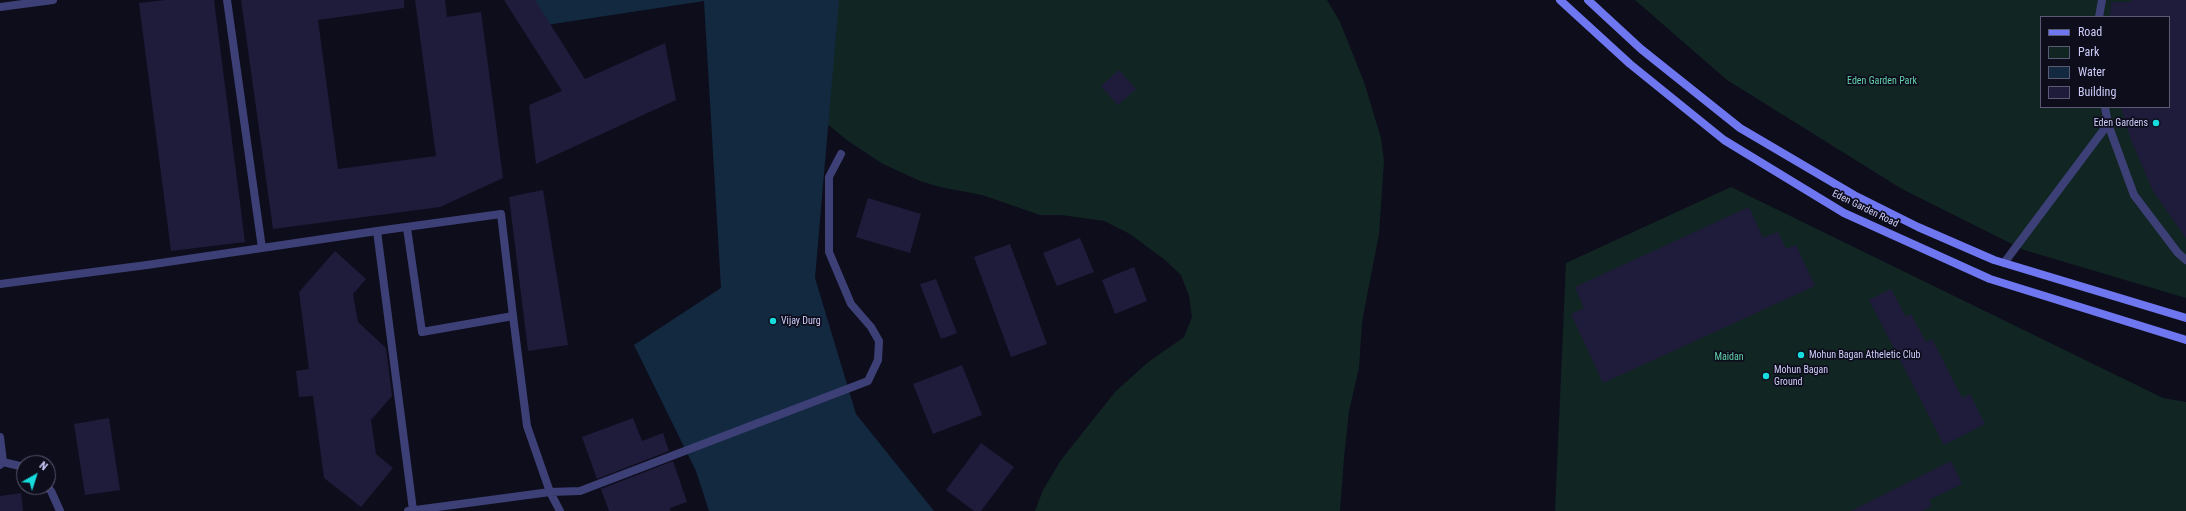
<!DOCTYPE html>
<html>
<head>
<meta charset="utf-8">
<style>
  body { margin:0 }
  #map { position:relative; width:2186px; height:511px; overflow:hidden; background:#0e0d1c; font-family:"Roboto Condensed",sans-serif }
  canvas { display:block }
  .legend { position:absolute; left:2040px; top:16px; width:130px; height:92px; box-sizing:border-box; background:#0e0d1c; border:1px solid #5b5a75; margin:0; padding:5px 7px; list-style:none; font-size:12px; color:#cecdfa }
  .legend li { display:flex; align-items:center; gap:8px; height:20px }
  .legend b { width:20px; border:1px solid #5b5a75 }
  .north { position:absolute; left:16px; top:455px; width:40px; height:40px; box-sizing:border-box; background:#0e0d1c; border:1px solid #5b5a75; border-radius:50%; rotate:39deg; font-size:11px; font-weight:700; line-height:16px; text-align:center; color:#cecdfa }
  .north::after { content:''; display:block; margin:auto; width:14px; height:18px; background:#16dcdd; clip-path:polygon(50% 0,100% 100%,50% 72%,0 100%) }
</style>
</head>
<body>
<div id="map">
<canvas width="2186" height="511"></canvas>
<ul class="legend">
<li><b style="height:5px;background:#6e77f0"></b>Road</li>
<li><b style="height:11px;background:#112523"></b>Park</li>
<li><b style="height:11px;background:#122940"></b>Water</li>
<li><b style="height:11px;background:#1f1b3b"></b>Building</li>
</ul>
<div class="north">N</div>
</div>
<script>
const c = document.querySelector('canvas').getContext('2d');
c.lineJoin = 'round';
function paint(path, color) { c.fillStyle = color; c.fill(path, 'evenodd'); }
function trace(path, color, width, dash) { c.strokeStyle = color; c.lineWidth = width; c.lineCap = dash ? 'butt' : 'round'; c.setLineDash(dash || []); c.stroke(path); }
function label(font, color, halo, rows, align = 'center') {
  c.font = font + ' "Roboto Condensed",sans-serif'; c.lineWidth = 3.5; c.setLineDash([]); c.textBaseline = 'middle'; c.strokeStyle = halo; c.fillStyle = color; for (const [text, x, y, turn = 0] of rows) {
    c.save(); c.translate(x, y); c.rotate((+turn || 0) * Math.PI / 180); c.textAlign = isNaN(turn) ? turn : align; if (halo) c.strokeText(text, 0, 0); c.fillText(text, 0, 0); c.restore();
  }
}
paint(new Path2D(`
  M751 0H1327L1340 22 1364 82 1381 138 1384 161 1379 234 1362 322 1359 368 1349 411 1344 458 1340 511H1035L1043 490 1061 460 1115 392 1147 363 1184 337 1192 317 1189 296 1181 275 1165 260 1130 234 1104 221 1061 215H1040L982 195 940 187 920 181 883 164 848 141 799 101Z
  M1635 0H2186V298L2024 250 1902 189 1727 80ZM2041 17H2169V107H2041Z
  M1731 187 2163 398 2186 402V511H1555L1566 263Z`), '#112523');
paint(new Path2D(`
  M531 0H839L815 278 856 414 934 511H709L696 471 634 345 721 288 704 1 546 25Z`), '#122940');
paint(new Path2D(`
  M166 0H214L245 242 171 251 139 3Z
  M241 0H404V8L318 20 338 169 436 156 415 0H445L447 17 481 12 503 178 440 207 273 229Z
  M504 0H535L585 79 665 43 676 100 536 164 529 105 562 91Z
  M2132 0H2186V238L2153 191 2131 140 2121 107H2169V17H2110L2111 2H2131Z
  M1119 70 1136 89 1118 105 1101 86Z
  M543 190 568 345 528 351 509 197Z
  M868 198 921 214 910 253 856 237Z
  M1749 207 1763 238 1778 232 1786 249 1796 245 1815 286 1603 383 1571 314 1584 308 1575 287Z
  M1080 238 1094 272 1057 286 1043 253Z
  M1010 244 1047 344 1011 357 974 257Z
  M335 251 366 279 353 294 358 322 386 348 392 396 371 420 376 454 393 468 361 507 324 478 313 396 299 397 296 371 309 369 299 292Z
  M1134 267 1147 301 1115 314 1102 280Z
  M936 279 957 333 941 339 920 284Z
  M1891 289 1906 317 1911 314 1926 342 1932 339 1962 398 1970 394 1985 424 1944 445 1869 300Z
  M962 365 982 415 933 434 913 384Z
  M109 418 120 490 85 495 74 424Z
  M633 418 642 441 663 433 669 451 597 479 582 437Z
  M981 443 1014 467 981 511H974L946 490Z
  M673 461 687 502 670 508 671 511H609L601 489Z
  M1951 461 1962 484 1929 500 1932 506 1922 511H1851Z
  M21 493 23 511H0V496Z`), '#1f1b3b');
trace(new Path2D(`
  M227 0 262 248
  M0 7 53 0
  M2099 17 2102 0
  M2105 107 2108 124 2134 195 2178 253 2186 260
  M377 231 501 214 513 316 422 332 407 228
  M2004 263 2108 124
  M0 284 147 265 377 231 413 510
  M513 316 527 426 550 492 560 511
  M0 437 3 462 0 465
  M3 462 24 467
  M47 487 51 491 60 511
  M408 511 550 492 580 491 868 381 878 360 879 341 871 327 851 304 829 252V177L841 154`), '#3d4076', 8);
trace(new Path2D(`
  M1560 0 1630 64 1724 140 1844 213 1990 279 2186 340
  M1588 0 1641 49 1740 128 1854 195 1918 227 1994 260 2186 318`), '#6e77f0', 8);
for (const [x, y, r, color] of [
  [2156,123,4,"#16dcdd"],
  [773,321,4,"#16dcdd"],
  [1801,355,4,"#16dcdd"],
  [1766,376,4,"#16dcdd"]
]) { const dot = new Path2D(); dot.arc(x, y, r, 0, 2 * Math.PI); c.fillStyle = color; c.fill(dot); trace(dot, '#0e0d1c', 1.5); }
label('10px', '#62d2ab', '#0e0d1c', [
  ["Eden Garden Park",1882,81],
  ["Maidan",1729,357]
]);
label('10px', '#cecdfa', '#0e0d1c', [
  ["Eden Gardens",2148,123,"right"],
  ["Vijay Durg",781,321],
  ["Mohun Bagan Atheletic Club",1809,355],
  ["Mohun Bagan",1774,370],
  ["Ground",1774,382]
], 'left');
label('10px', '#cecdfa', '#0e0d1c', [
  ["Eden Garden Road",1865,209,26]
]);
</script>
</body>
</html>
